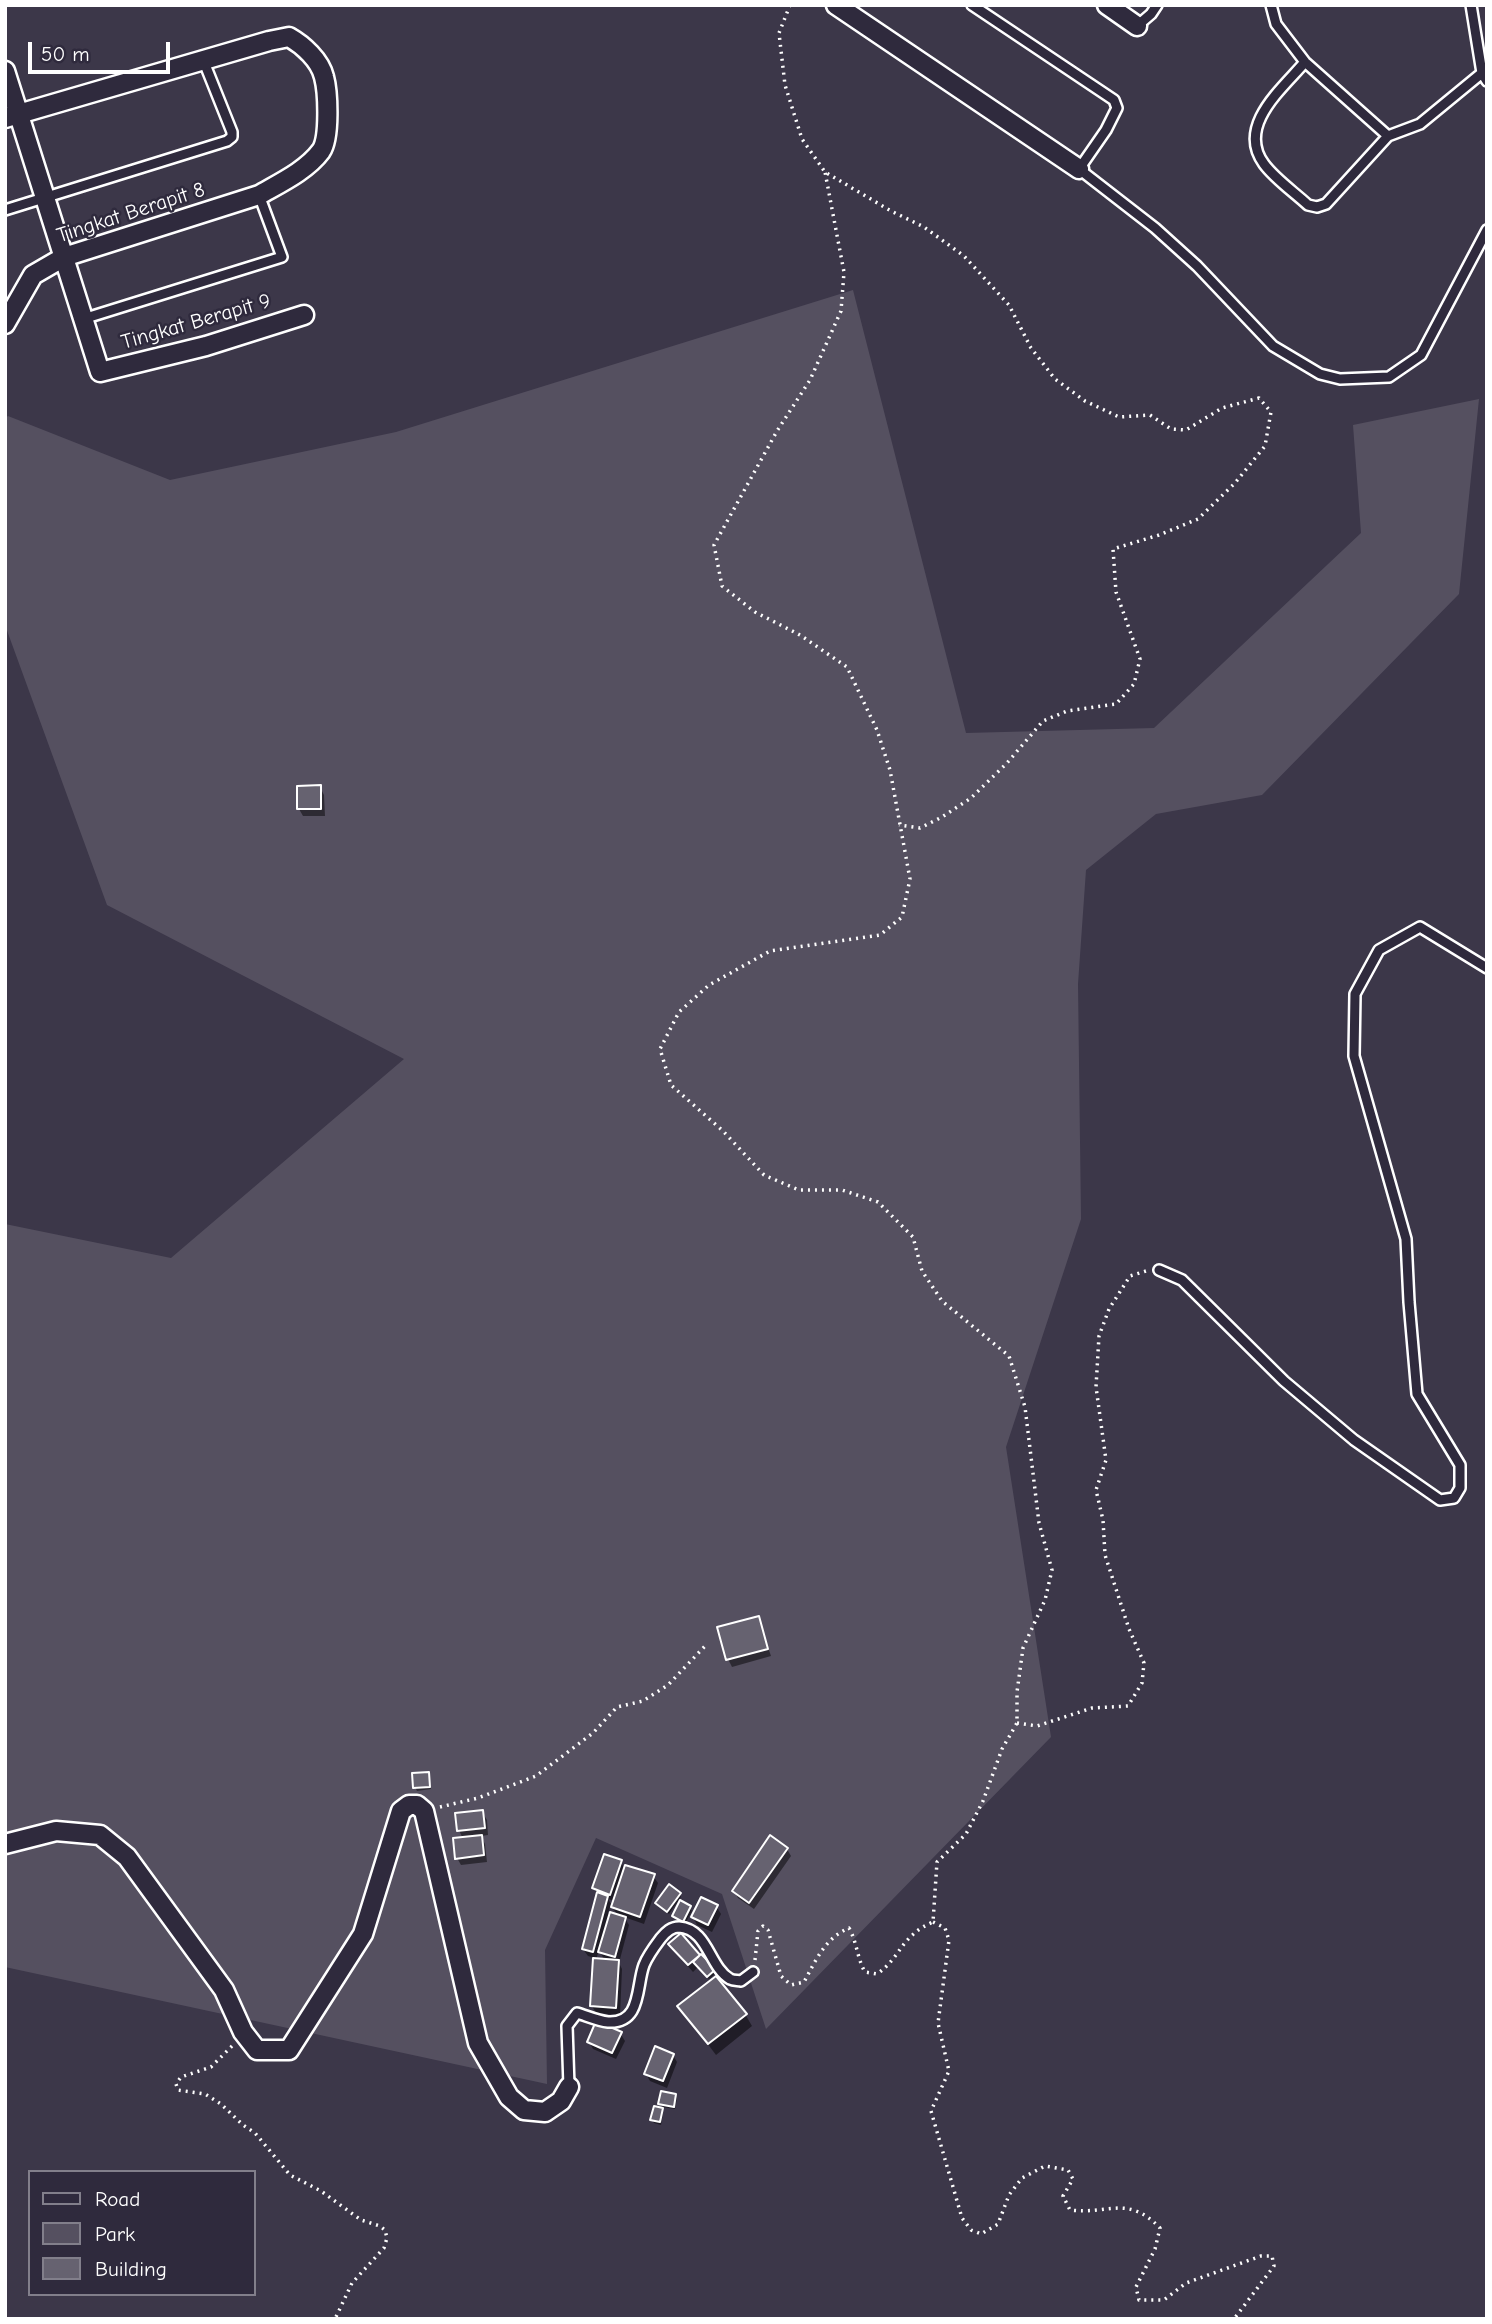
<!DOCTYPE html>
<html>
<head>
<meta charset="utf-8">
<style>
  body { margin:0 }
  #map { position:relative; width:1492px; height:2324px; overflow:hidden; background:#3c3749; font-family:"Comic Neue",sans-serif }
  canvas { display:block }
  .frame { position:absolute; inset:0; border:7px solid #fff; pointer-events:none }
  .legend { position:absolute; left:28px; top:2170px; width:228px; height:126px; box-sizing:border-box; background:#2f2a3d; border:2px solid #827f8b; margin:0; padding:9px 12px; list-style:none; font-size:21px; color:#fff }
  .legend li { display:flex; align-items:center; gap:14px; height:35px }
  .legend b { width:35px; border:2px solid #827f8b }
  .scale { position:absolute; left:28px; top:42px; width:142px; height:32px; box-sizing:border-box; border:4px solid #fff; border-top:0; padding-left:9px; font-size:21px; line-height:24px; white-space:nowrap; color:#fff; -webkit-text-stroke:5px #2f2a3d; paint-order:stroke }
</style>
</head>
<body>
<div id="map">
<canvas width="1492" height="2324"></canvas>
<div class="frame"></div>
<ul class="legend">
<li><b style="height:9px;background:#2f2a3d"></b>Road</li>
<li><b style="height:19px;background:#555060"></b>Park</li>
<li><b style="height:19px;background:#666270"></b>Building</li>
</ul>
<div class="scale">50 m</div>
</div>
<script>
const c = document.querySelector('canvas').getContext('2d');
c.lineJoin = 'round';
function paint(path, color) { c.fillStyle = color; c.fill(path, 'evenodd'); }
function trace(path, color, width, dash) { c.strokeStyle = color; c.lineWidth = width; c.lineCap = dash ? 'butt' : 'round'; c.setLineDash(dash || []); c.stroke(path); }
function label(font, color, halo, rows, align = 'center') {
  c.font = font + ' "Comic Neue",sans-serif'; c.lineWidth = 5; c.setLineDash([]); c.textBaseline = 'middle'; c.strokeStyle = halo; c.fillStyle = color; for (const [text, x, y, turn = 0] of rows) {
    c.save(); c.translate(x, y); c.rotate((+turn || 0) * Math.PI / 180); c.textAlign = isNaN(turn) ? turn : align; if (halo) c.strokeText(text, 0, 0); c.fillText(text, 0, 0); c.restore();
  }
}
paint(new Path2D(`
  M853 290 966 733 1154 728 1361 533 1353 425 1479 399 1459 594 1262 795 1156 814 1086 870 1078 984 1081 1219 1006 1447 1051 1737 766 2029 722 1894 596 1838 545 1950 547 2084 5 1967V1224L171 1258 404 1059 107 905 5 625V418L8 416 170 480 396 432Z`), '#555060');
paint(new Path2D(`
  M320 787 324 795 325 816H303L299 809Z
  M758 1618 771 1656 732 1667 728 1659Z
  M428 1773 431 1789 417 1791 415 1787Z
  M482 1812 487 1820 488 1835 481 1836 485 1844 487 1862 461 1865 457 1858 463 1839 459 1830Z
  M787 1849 791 1856 754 1909 738 1898 734 1891Z
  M621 1862 625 1870 653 1876 658 1883 644 1924 624 1917 629 1925 619 1963 622 1969 620 2015 596 2013 592 2006 595 1958 588 1956 583 1949 598 1895 594 1888ZM608 1899 615 1901 612 1907 618 1916 608 1913 611 1904ZM599 1950 605 1961 596 1960Z
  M680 1894 681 1897 669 1914 657 1903Z
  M716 1906 721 1914 712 1932 697 1925 693 1917Z
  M690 1908 692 1911 685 1924 676 1919 674 1916Z
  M681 1936 714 1970 716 1973 709 1979 698 1967 693 1972 675 1952 671 1944Z
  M680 2007 745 2014 752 2026 716 2055Z
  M620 2033 625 2041 616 2059 593 2049 589 2042Z
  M673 2055 677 2062 667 2088 650 2081 646 2074Z
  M675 2095 677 2098 675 2109 662 2107 660 2104Z
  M662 2110 663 2113 661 2125 654 2123 652 2120Z`), '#0007');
const building = new Path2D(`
  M321 785V809H297V786Z
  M759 1616 768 1649 726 1660 717 1627Z
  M429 1772 430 1787 413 1788 412 1773Z
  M483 1810 485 1828 457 1831 455 1813Z
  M482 1835 484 1855 455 1859 453 1838Z
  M770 1835 788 1848 749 1903 732 1891Z
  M604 1854 622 1860 610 1895 592 1888Z
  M625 1865 655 1874 640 1917 611 1907Z
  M669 1884 681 1893 667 1912 655 1903Z
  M597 1892 608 1896 593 1952 582 1949Z
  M701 1897 718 1905 708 1925 691 1917Z
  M680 1900 691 1906 683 1922 672 1916Z
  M610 1912 626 1917 615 1957 598 1952Z
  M681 1933 700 1955 688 1965 668 1944Z
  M701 1954 716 1969 707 1977 693 1962Z
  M593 1958 619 1960 616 2008 590 2006Z
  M716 1976 747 2014 708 2044 677 2006Z
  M596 2021 622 2032 612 2053 587 2042Z
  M655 2046 674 2054 663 2081 644 2074Z
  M661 2091 676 2094 674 2107 658 2104Z
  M654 2106 663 2108 660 2122 650 2120Z`);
paint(building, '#666270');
trace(building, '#fff', 2);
const lane = new Path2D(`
  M972 5 1114 100 1117 108 1106 130 1079 169 1155 228 1197 266 1273 346 1320 374 1340 379 1389 377 1421 355 1487 230
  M1271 5 1276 24 1305 62 1388 136 1420 124 1482 73
  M1471 5 1482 73 1487 81
  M1137 26 1151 14 1157 5
  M1305 62C1282 89 1236 126 1264 164 1275 179 1294 192 1308 205L1317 207 1326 204 1388 136
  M5 210 227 141 232 137V132L204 62
  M83 319 282 257 259 195
  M1159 1270 1182 1280 1284 1381 1354 1440 1440 1500 1454 1498 1460 1488V1465L1417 1394 1409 1302 1406 1239 1354 1056 1355 994 1379 950 1420 927 1487 968
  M569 2087 567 2026 577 2013C587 2016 598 2021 608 2022 642 2024 636 1986 644 1965 648 1955 655 1946 661 1938 666 1932 671 1927 679 1927 708 1929 709 1967 730 1979 734 1981 738 1980 741 1981L753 1972`);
const street = new Path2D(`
  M836 5 1079 169
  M1107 5 1137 26
  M5 71 100 372 206 346 304 315
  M5 118 269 41 289 37C303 45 320 60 324 77 328 92 330 138 321 151 306 171 280 183 259 195L64 257 33 275 5 324
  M5 1844 56 1831 100 1835 127 1857 224 1990 243 2032 257 2050H289L363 1934 401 1811 409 1805H417L424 1811 478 2043 509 2097 524 2110 545 2112 561 2101 569 2087`);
trace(lane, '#fff', 14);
trace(street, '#fff', 23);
trace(new Path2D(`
  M790 5 779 33 785 85 802 139 825 172 891 211 924 227 964 256 1009 305 1031 348 1055 379 1085 401 1119 417 1150 415 1171 429 1186 430 1222 408 1259 398 1271 412 1265 446 1235 483 1198 519 1159 535 1113 549 1116 592 1140 659 1134 684 1116 704 1067 711 1043 721 1007 763 971 798 942 817 920 828 899 825
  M1017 1723 1037 1726 1092 1708 1128 1706 1142 1683 1144 1663 1129 1629 1105 1555 1103 1520 1096 1490 1106 1460 1096 1387 1099 1336 1109 1309 1130 1276 1146 1271
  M440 1807 478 1798 536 1776 593 1733 617 1707 643 1701 668 1685 706 1645
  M933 1922 945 1928 949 1940 938 2023 949 2071 931 2111 962 2218 971 2230 981 2234 998 2224 1009 2195 1022 2178 1045 2166 1068 2170 1073 2179 1063 2196 1070 2210C1109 2215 1127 2194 1160 2228L1155 2249 1136 2287 1139 2300H1164L1186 2283 1261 2256H1272L1274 2266 1234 2319
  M755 1960 758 1931 763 1926 768 1930 781 1976 791 1985 804 1982C816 1960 825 1938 849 1928 857 1942 857 1958 865 1972L877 1974C901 1958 900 1936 933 1922L937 1862 966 1834 983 1801 1002 1749 1017 1723V1692L1023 1648 1045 1600 1052 1570 1039 1523 1025 1407 1009 1356 942 1301 922 1271 913 1237 878 1202 842 1190H799L764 1175 723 1131 671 1085 660 1049 679 1012 709 985 770 951 880 935 902 917 910 879 890 770 877 730 847 667 800 635 755 612 722 586 714 545 777 431 810 380 841 311 844 272 825 172
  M232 2046 211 2067 181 2077 176 2084 178 2090 205 2094 221 2104 243 2125 255 2133 290 2175 321 2191 361 2220 380 2226 385 2230 387 2238 384 2248 352 2283 335 2319`), '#fff', 3.5, [2, 5]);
trace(lane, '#2f2a3d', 9);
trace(street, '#2f2a3d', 18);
label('21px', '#fff', '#2f2a3d', [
  ["Tingkat Berapit 8",131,213,-18],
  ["Tingkat Berapit 9",196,322,-16]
]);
</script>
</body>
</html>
